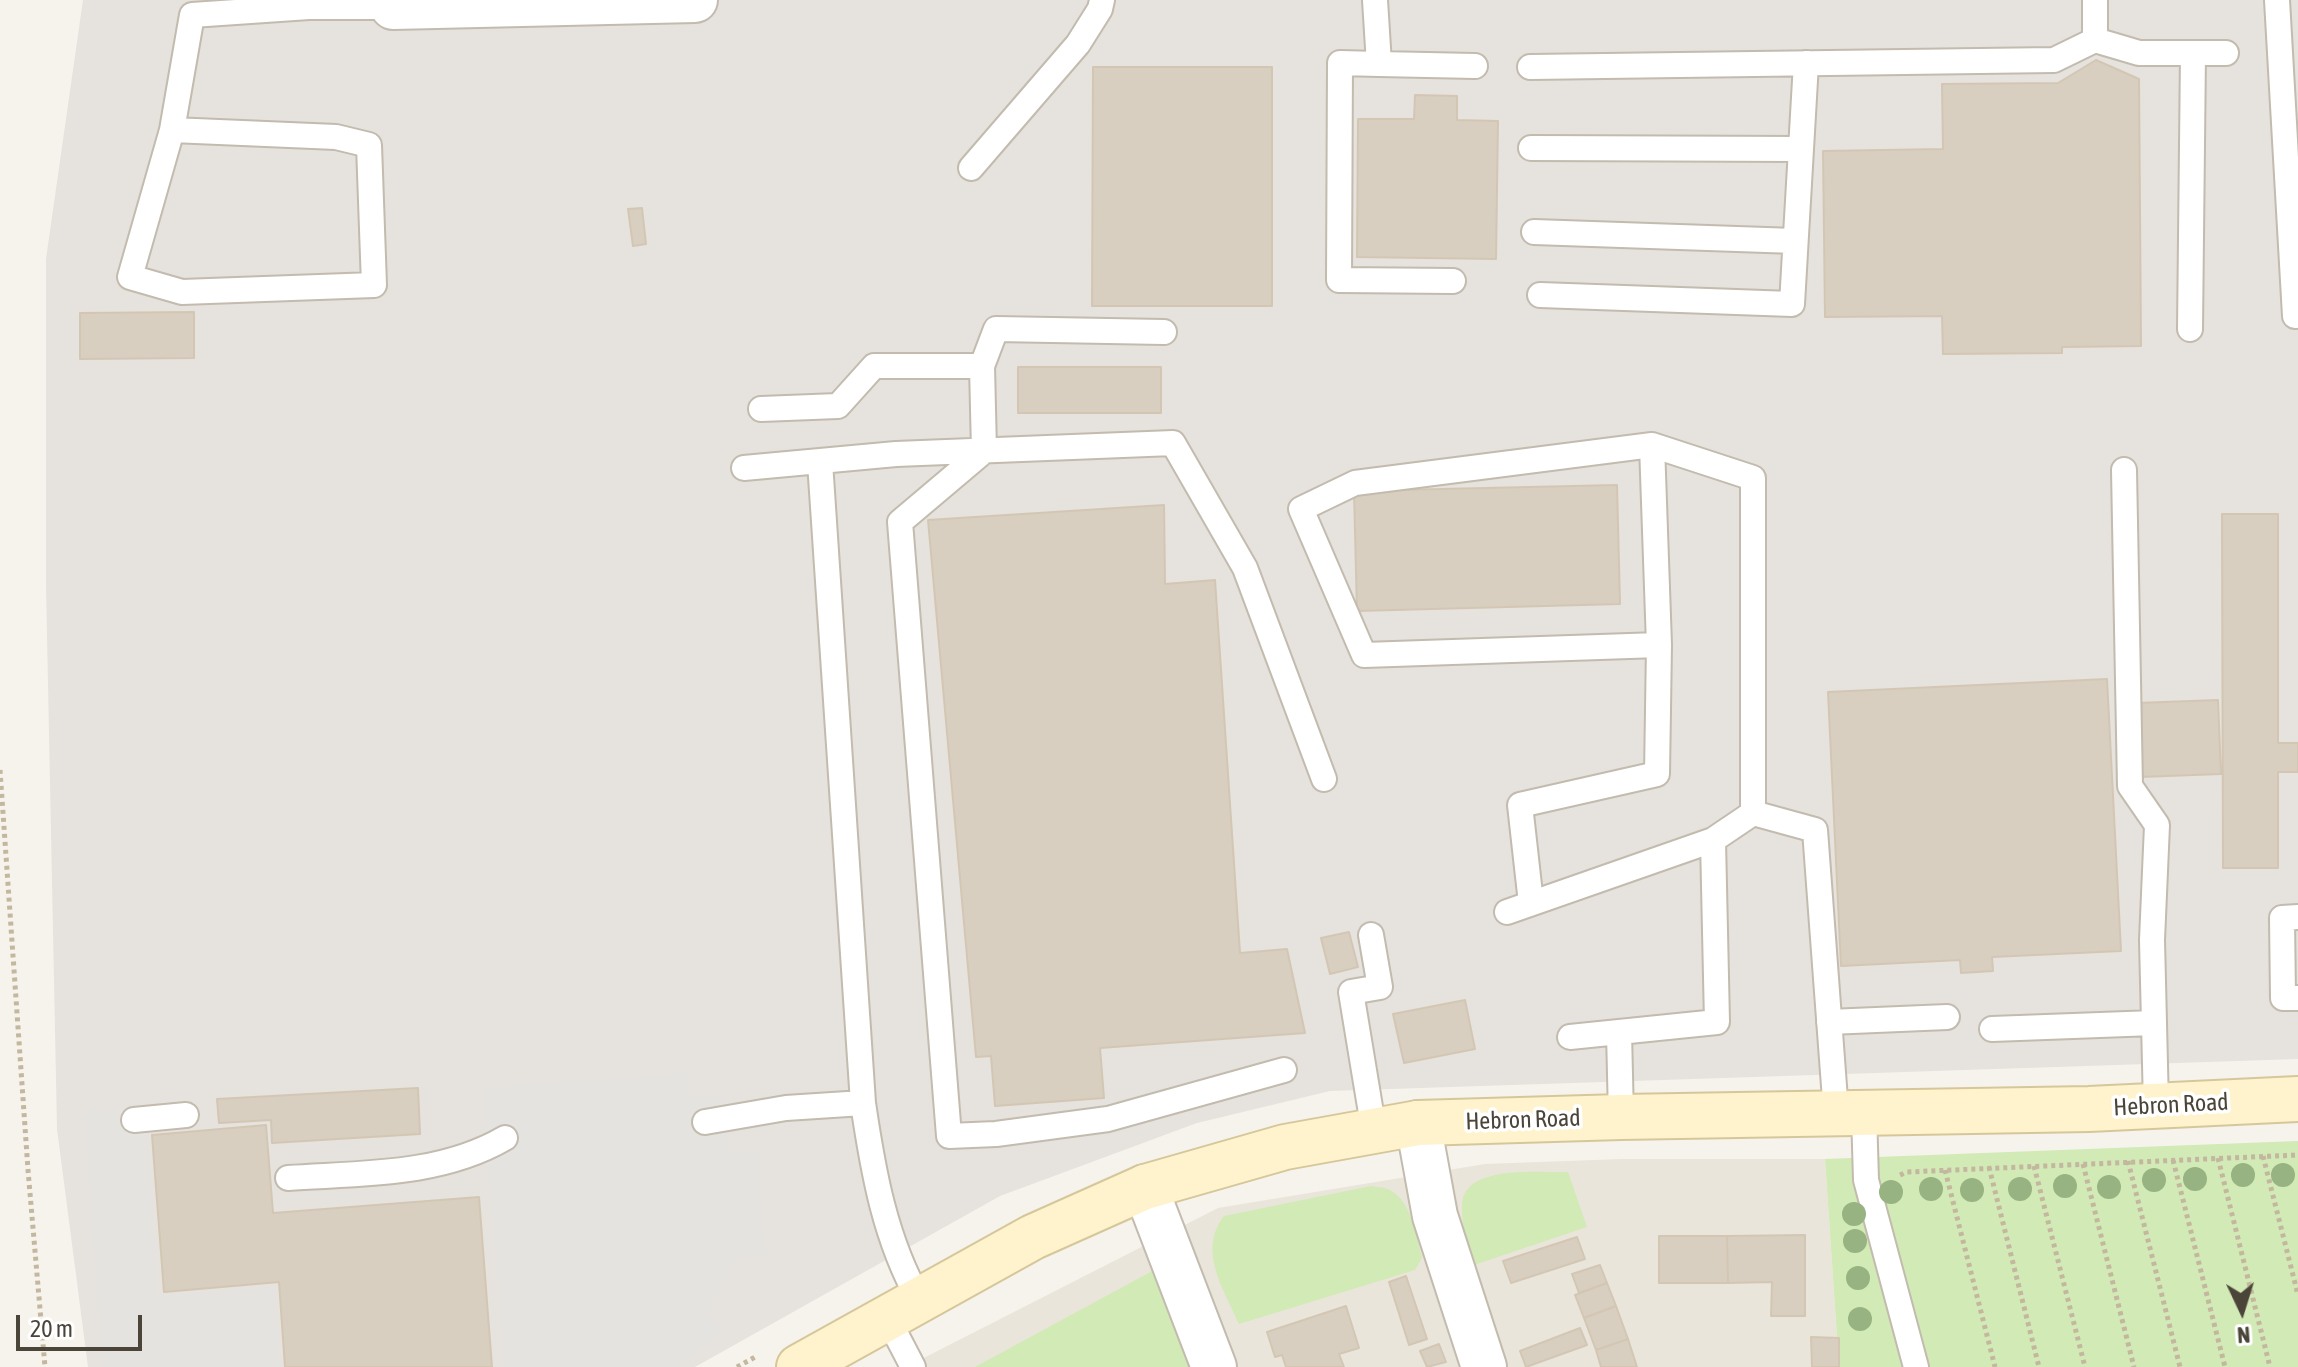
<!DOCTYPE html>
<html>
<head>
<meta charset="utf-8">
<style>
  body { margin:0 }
  #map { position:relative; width:2298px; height:1367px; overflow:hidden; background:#f6f3ec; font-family:"Asap Condensed",sans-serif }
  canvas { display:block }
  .north { position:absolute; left:2202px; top:1271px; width:80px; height:80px; -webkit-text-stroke:6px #fff; paint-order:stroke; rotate:176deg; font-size:22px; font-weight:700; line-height:32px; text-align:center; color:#4b4439 }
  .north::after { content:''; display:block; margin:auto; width:28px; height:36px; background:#4b4439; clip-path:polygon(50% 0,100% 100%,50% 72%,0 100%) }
  .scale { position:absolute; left:16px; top:1315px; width:126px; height:36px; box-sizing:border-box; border:4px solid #4b4439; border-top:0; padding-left:10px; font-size:24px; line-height:28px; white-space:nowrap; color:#4b4439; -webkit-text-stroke:6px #fff; paint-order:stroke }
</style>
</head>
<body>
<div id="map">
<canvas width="2298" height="1367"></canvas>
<div class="north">N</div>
<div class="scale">20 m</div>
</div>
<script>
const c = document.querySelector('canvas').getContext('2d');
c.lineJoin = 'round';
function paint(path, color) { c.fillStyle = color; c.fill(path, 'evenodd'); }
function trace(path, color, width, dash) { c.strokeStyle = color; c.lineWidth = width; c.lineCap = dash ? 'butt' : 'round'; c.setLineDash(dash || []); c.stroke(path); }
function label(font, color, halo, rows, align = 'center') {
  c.font = font + ' "Asap Condensed",sans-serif'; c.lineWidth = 7; c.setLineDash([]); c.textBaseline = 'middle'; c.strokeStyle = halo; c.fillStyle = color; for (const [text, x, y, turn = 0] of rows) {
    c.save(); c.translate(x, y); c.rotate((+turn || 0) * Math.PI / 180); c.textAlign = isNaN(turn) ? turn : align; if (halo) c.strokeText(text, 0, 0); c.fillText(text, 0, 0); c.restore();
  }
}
paint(new Path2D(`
  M1621 1159H1825L1839 1367H906L1218 1208 1485 1164Z`), '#eae5da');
paint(new Path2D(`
  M83 0H2298V1059L1330 1091 1197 1123 1000 1196 695 1367H88L57 1129 46 585V259Z`), '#e6e2dd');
paint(new Path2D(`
  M2298 1141V1367H1839L1825 1159Z
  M1568 1172 1587 1227 1471 1266C1467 1246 1461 1223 1462 1203 1466 1164 1540 1173 1568 1172Z
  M1371 1186C1377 1187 1385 1187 1390 1190 1412 1202 1416 1236 1422 1258L1415 1270 1239 1324C1224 1289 1197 1251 1224 1216Z
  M1154 1270 1195 1367H975Z`), '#d2eab5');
paint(new Path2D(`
  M688 1073 690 1098 723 1096 727 1151 757 1150 766 1257 736 1259 719 1292 706 1308 724 1332 677 1367H504L483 1088Z
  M145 1108 158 1295 274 1287 281 1367H102L85 1111Z`), '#e5e3e0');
const building = new Path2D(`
  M2096 60 2139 79 2141 346 2062 347V353L1943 354 1942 316 1825 317 1823 151 1943 149 1942 84 2058 83Z
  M1093 67H1272V306H1092Z
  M1415 95 1457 96V120L1498 121 1496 259 1357 257 1358 119H1414Z
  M642 208 646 244 633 246 628 209Z
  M194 312V358L80 359V313Z
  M1018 367H1161V413H1018Z
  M1617 485 1620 604 1357 611 1354 491Z
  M1164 505 1165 584 1215 580 1240 953 1287 949 1305 1033 1100 1048 1104 1098 995 1106 991 1056 976 1057 928 520Z
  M2222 514H2278V743H2298V772H2278V868H2223Z
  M2107 679 2121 951 1992 957 1993 971 1961 973 1960 960 1841 966 1828 692Z
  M2218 700 2221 774 2140 777 2137 703Z
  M1349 932 1358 967 1330 974 1321 938Z
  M1465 1000 1475 1049 1404 1063 1393 1014Z
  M418 1088 420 1134 272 1143 271 1120 219 1123 217 1099Z
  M266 1125 273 1213 479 1197 492 1367H285L279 1282 164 1292 152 1135Z
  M1805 1235V1316H1771L1772 1282 1728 1283 1727 1236Z
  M1659 1236H1727L1728 1283H1659Z
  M1577 1237 1585 1259 1511 1283 1503 1261Z
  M1600 1265 1607 1283 1579 1293 1572 1274Z
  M1406 1276 1427 1339 1409 1345 1389 1282Z
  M1607 1283 1616 1306 1584 1318 1575 1295Z
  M1346 1306 1359 1348 1339 1354 1344 1367H1286L1282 1355 1275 1357 1267 1332Z
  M1616 1306 1628 1339 1596 1350 1584 1318Z
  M1580 1328 1587 1345 1526 1367 1520 1351Z
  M1811 1337 1839 1338V1367H1812Z
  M1628 1339 1637 1367H1601L1596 1350Z
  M1439 1344 1446 1362 1427 1367 1420 1351Z`);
paint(building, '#d8cfc1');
trace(building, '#d3c7b4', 2);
const lane = new Path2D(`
  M308 0 309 7H393
  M1375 0 1379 64 1340 63 1339 280 1453 281
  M2277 0 2295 316
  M2095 40V0
  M1379 64 1475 66
  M1530 67 2054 60 2095 40 2139 53H2226
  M172 130 336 137 369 145 374 285 182 292 130 277 172 130 192 15 309 7
  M1531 148 1801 149
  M971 168 1078 44 1100 9 1102 0
  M1534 232 1795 241
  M1540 295 1792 304 1806 63
  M2190 329 2193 53
  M982 366 996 329 1164 332
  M761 409 838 406 874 366H982L984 451 900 522 949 1136 996 1134 1108 1119 1284 1070
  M1652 445 1659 645 1364 655 1301 509 1355 483 1652 445 1753 478V813L1815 830 1836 1113
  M820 462 863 1103C873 1171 885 1240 920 1301
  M744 468 896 454 1173 443 1245 568 1324 779
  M2124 470 2130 786 2157 825 2152 940 2154 1023
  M1531 903 1520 805 1657 774 1659 645
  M1507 912 1713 840
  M2298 917 2282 918 2283 998H2298
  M1371 935 1380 987 1351 992 1374 1131
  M1829 1022 1947 1017
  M1992 1029 2154 1023 2156 1106
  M1619 1032 1621 1117
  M1570 1037 1717 1022 1713 840 1753 813
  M1864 1113 1866 1180 1916 1367
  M134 1120 186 1115
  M705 1122 786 1108 863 1103
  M288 1178C361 1173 440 1176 505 1138
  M888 1319 913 1367`);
const street = new Path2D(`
  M393 7 695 0
  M1418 1123 1435 1216 1484 1367
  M1145 1187 1214 1367`);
const secondary = new Path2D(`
  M799 1367 1033 1237 1145 1187 1285 1147 1418 1123 1621 1117 2089 1109 2298 1099`);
trace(lane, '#c2bbae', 28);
trace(street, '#c2bbae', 48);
trace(secondary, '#d6c79b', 48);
trace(new Path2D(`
  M0 770 28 1170 45 1367
  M2263 1156 2298 1295
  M2218 1158 2270 1367
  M2173 1160 2225 1367
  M2128 1161 2180 1367
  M2083 1164 2134 1367
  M2034 1166 2085 1367
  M1989 1167 2039 1367
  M1945 1170 1995 1367
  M1900 1175 1907 1172 2298 1155
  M737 1367 757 1356`), '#c4b79f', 5, [4, 4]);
trace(lane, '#fff', 24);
trace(street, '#fff', 44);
trace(secondary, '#fff3cd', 44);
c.fillStyle = '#97b381';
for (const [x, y] of [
  [2243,1175],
  [2283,1175],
  [2195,1179],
  [2154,1180],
  [2065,1186],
  [2109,1187],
  [1931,1189],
  [2020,1189],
  [1972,1190],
  [1891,1192],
  [1854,1214],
  [1855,1241],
  [1858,1278],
  [1860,1319]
]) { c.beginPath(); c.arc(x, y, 12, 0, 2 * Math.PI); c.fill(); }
label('24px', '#4b4439', '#fff', [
  ["Hebron Road",2171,1105,-3],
  ["Hebron Road",1523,1120,-2]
]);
</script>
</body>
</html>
